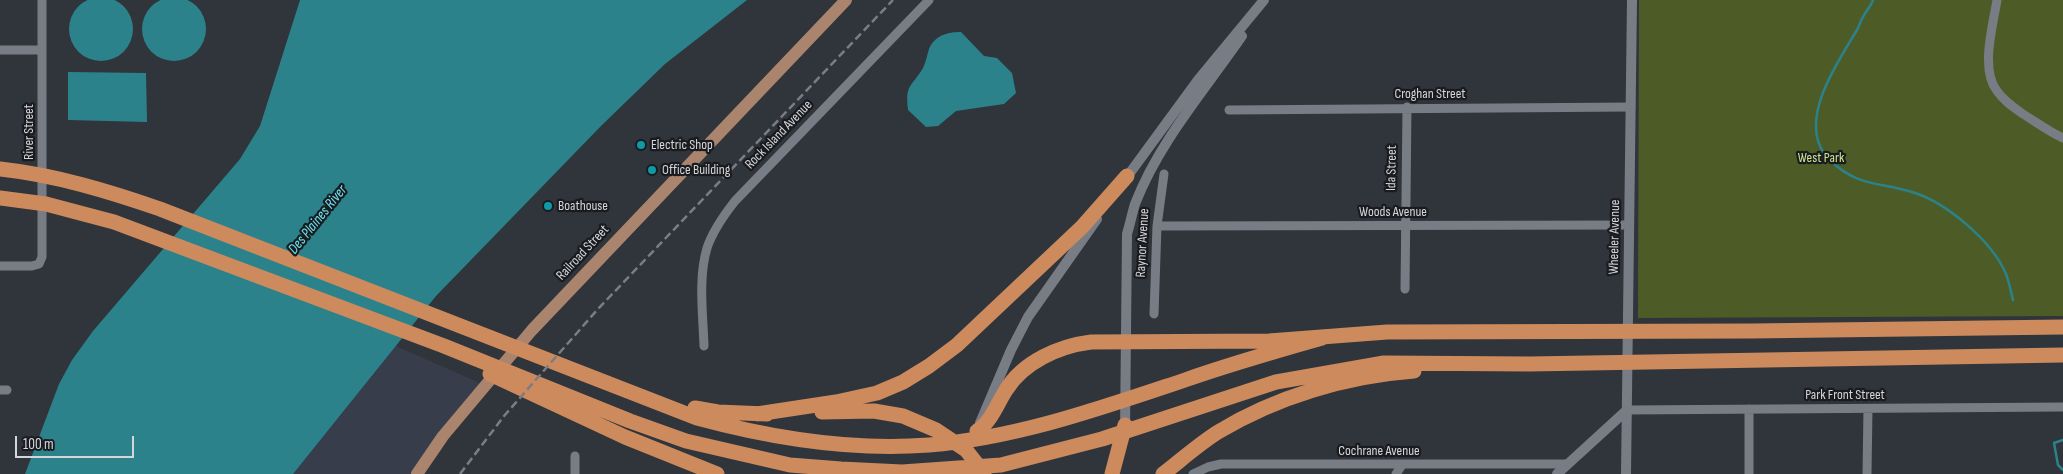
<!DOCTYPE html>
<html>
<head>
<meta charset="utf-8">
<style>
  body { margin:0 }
  #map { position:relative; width:2063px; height:474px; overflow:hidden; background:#30343b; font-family:"Sofia Sans Condensed",sans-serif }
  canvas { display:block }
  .scale { position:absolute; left:15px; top:436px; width:119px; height:22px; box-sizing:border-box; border:2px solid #d4d6db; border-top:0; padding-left:6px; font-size:15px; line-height:18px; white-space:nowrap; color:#d4d6db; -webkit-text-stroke:4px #1a1b1f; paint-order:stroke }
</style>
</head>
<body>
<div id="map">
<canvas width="2063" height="474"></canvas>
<div class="scale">100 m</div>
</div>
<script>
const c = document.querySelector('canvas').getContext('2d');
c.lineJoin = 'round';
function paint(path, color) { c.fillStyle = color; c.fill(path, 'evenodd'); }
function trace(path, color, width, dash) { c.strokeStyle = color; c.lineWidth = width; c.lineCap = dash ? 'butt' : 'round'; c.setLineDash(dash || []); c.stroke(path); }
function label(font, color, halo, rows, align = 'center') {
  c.font = font + ' "Sofia Sans Condensed",sans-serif'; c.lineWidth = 4.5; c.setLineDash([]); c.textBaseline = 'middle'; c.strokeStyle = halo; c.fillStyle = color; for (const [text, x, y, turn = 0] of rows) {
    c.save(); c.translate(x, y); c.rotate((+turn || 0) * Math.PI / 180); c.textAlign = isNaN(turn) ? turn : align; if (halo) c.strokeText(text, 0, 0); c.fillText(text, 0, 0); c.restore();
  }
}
paint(new Path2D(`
  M396 346 480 383 411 474H293Z`), '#373d4a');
paint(new Path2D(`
  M1639 0H2063V316L1638 318Z`), '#4d5c26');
paint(new Path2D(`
  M69 29a32 32 0 1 1 64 0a32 32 0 1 1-64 0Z
  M142 29a32 32 0 1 1 64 0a32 32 0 1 1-64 0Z
  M300 0H747L665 64 601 126 436 296 293 474H25L59 384 72 360 93 331 240 159 260 126Z
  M961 32 984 56 997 58 1012 73 1016 93 1004 104 956 111 938 126 926 127 908 110C905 84 911 88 923 68 926 62 927 55 929 49 935 35 948 32 961 32Z
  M68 72 146 73 147 122 68 120Z`), '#2b828b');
trace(new Path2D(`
  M1825 155C1798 118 1838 62 1857 30 1860 25 1860 21 1863 17 1866 11 1871 6 1873 0
  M1831 161C1858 187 1880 182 1912 192 1946 202 1992 241 2006 274 2009 282 2011 291 2013 300
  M2063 440 2054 443 2058 465 2063 470`), '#2b828b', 2.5);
trace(new Path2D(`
  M1997 0C1993 25 1980 70 1997 91 2004 101 2013 107 2023 114 2036 122 2049 132 2063 138
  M0 50H42
  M1229 110 1631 107
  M1157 226 1628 225
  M0 266H32L39 264 42 257V0
  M1405 289 1407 107
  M1154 314 1157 226 1164 174
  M704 346C703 315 698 278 707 248 713 230 724 215 735 201L929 0
  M0 390H7
  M1749 409V474
  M1627 410 2063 407
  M575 474V456
  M1193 474 1208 467 1221 464H1567
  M1396 474 1402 465
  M1867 474 1868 409`), '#787c85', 9);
trace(new Path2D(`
  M1124 181 1198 80 1264 0
  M980 423 1011 350 1028 317 1097 219
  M1125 431 1127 234C1130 224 1132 214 1135 204 1159 142 1204 91 1242 36
  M1557 474 1627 410
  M1626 474 1632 0`), '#787c85', 10);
trace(new Path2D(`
  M417 474 443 436 532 330 846 0`), '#aa846d', 12);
trace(new Path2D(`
  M0 169C55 175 108 191 160 209L697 418C771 438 851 451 929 445 1017 438 1101 408 1185 380 1230 364 1276 351 1322 338
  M0 198 46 204 114 222 444 346 630 421 686 441 790 465 841 469 902 472 1001 465 1102 439 1276 382 1384 363 1529 364 2063 355
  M490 374 625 437 717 474
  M695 408 718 412 767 414
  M822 412 874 411 903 416 936 430 966 450 984 473
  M757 414 836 402 877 393 903 382 929 366 957 345 1082 227 1127 176
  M977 431C991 422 997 404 1006 390 1023 362 1059 346 1091 342L1269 341 1387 332 1752 331 2063 327
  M1112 474 1125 425
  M1163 474C1181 460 1199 444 1218 432 1276 397 1346 376 1414 371`), '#cc8a5d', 15);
trace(new Path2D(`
  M460 474 504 416 598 309 893 0`), '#7a7d84', 2.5, [8, 4]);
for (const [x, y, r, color] of [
  [641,145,5,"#0f9aa8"],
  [652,170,5,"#0f9aa8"],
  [548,206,5,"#0f9aa8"]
]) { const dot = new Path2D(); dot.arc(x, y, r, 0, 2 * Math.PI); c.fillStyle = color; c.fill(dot); trace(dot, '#1a1b1f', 2); }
label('14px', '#d4d6db', '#1a1b1f', [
  ["Croghan Street",1430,94],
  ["River Street",29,132,-90],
  ["Rock Island Avenue",779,135,-46],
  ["Ida Street",1392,168,-89],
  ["Woods Avenue",1393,212],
  ["Wheeler Avenue",1615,237,-89],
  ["Raynor Avenue",1143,243,-87],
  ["Railroad Street",583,253,-47],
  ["Park Front Street",1845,395],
  ["Cochrane Avenue",1379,451]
]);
label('14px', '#d4d6db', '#1a1b1f', [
  ["Electric Shop",651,145],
  ["Office Building",662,170],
  ["Boathouse",558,206]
], 'left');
label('14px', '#cbe591', '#1a1b1f', [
  ["West Park",1821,158]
]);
label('italic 15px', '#69e5f2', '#1a1b1f', [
  ["Des Plaines River",318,220,-51]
]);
</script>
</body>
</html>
